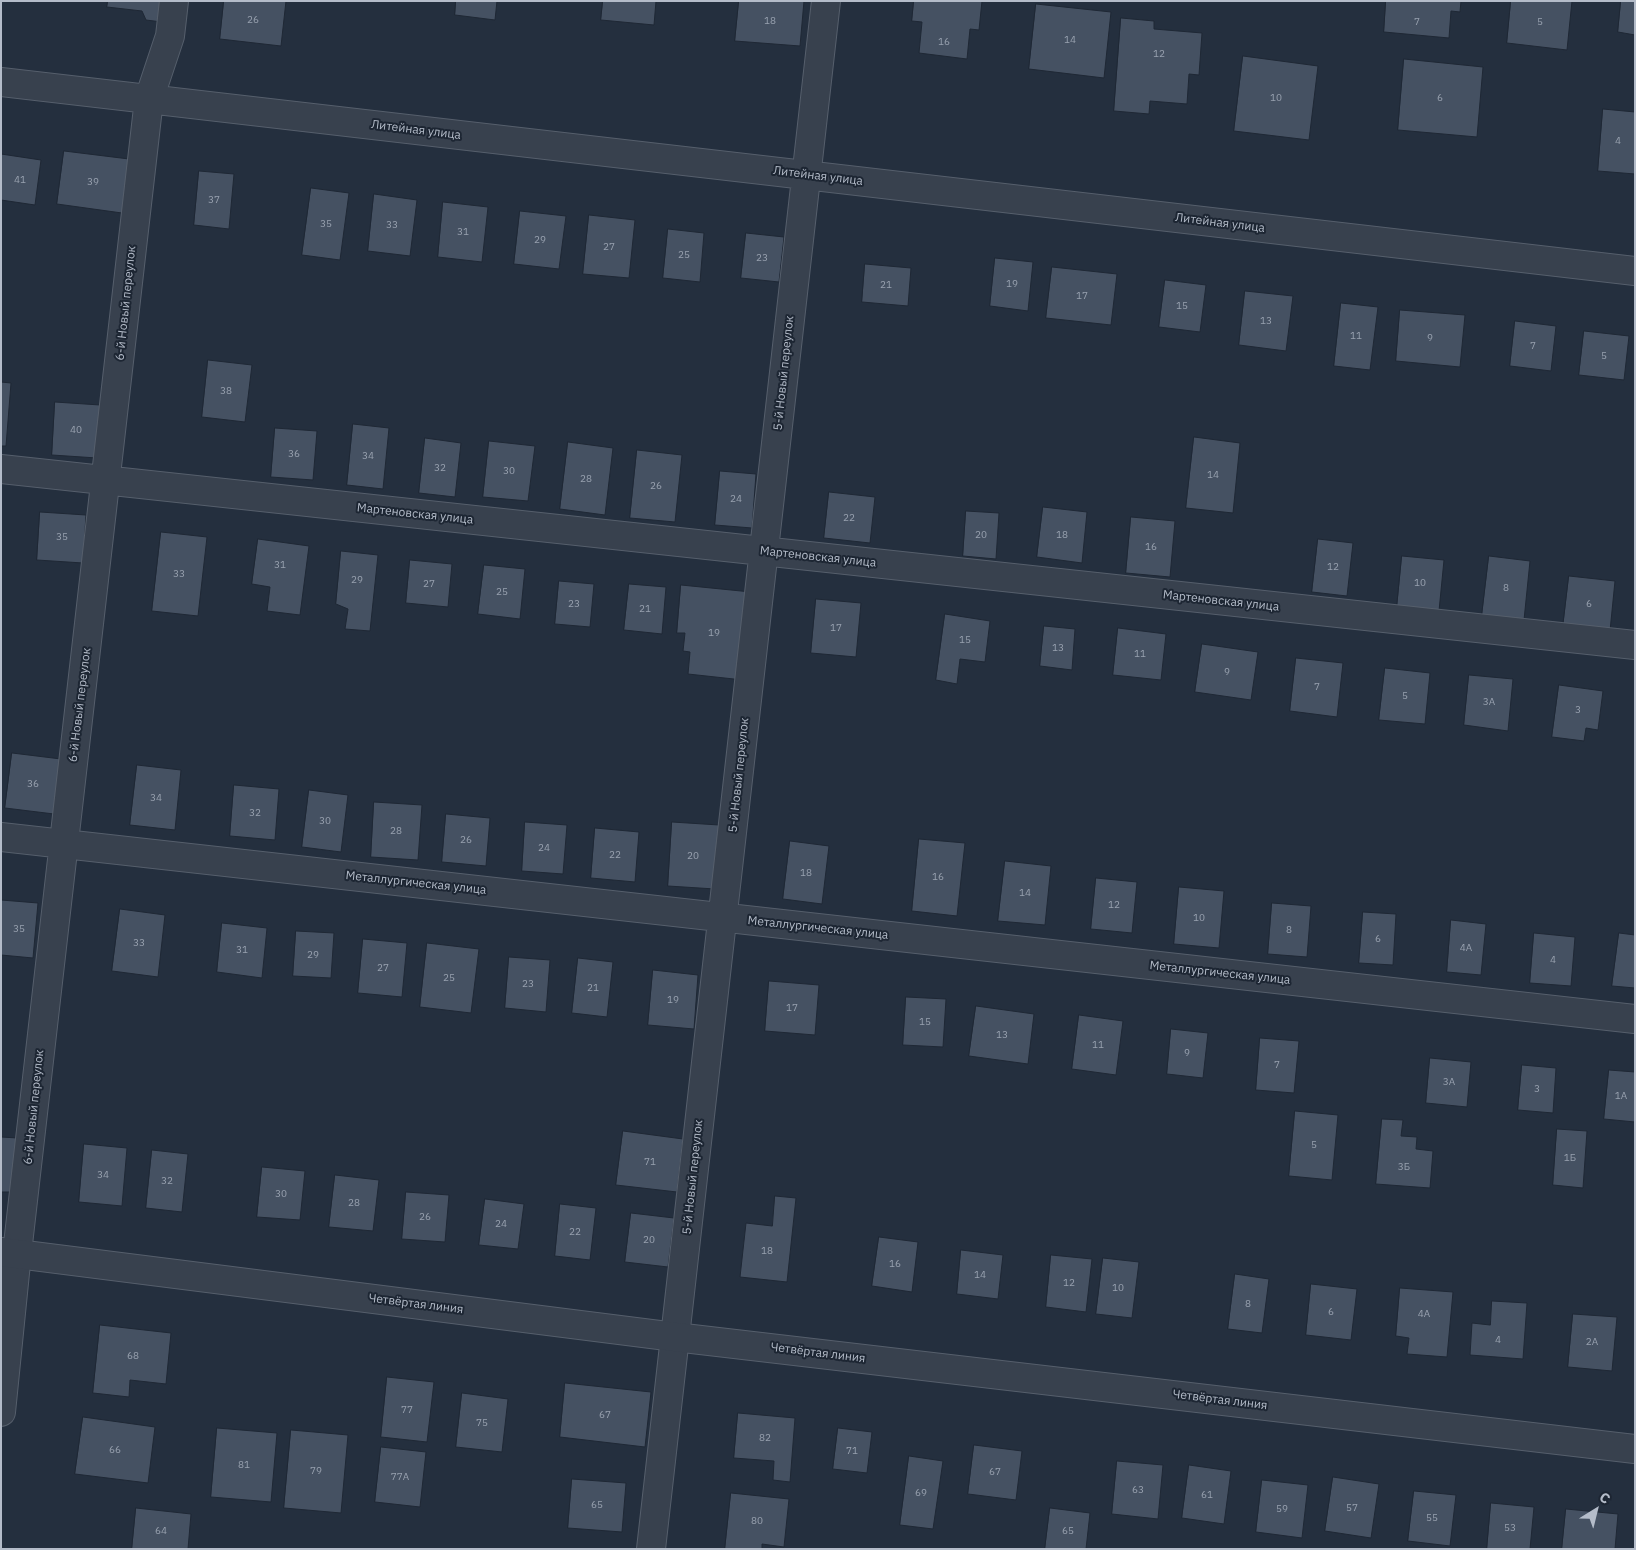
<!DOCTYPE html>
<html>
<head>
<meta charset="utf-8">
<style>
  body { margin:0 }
  #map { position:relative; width:1636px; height:1550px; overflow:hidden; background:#242f3e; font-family:"IBM Plex Sans",sans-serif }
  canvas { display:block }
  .frame { position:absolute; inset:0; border:2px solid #b4bcc9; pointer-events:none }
  .north { position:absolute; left:1571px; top:1485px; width:50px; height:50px; -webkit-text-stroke:4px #1d2633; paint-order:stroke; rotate:36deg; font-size:14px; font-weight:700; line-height:20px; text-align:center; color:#b4bcc9 }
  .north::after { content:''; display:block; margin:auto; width:18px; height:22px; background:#b4bcc9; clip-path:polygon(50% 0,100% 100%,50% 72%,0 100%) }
</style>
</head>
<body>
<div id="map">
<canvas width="1636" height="1550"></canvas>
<div class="frame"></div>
<div class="north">С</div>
</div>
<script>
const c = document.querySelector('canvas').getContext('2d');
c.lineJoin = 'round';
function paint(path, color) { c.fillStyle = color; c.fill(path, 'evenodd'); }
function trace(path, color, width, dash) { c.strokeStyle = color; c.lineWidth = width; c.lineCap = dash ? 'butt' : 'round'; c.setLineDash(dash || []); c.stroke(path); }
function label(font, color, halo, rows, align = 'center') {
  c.font = font + ' "IBM Plex Sans",sans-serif'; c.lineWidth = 4; c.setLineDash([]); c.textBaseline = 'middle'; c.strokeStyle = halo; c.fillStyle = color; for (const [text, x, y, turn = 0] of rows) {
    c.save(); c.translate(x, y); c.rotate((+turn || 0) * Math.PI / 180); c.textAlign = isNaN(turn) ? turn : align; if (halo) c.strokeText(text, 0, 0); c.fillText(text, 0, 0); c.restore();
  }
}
const building = new Path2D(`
  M108 1H165L162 22 146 20 142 11 107 7Z
  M224 1H286L281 46 220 39Z
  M456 1H497L495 20 455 15Z
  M603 1H656L654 25 601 20Z
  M739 1H804L800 46 735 41Z
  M914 1H982L979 30 970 29 967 59 919 53 922 22 912 21Z
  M1386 1H1461L1460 12 1451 11 1449 38 1384 32Z
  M1511 1H1572L1567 50 1507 43Z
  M1621 1H1635V35L1618 32Z
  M1036 4 1111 12 1104 78 1029 69Z
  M1121 18 1154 21V29L1202 33 1199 75 1189 74 1187 104 1150 101 1149 114 1114 111Z
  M1243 56 1318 66 1309 140 1234 131Z
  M1404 59 1483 67 1477 137 1398 130Z
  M1603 109 1635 112V174L1598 171Z
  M64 151 129 159 122 213 57 204Z
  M1 154 41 160 35 205 1 200Z
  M199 171 234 174 229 229 194 225Z
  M311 188 349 193 340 260 302 255Z
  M374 194 417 200 410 256 368 251Z
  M443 202 488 207 482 262 438 257Z
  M520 211 566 216 559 269 514 264Z
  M589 215 635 220 629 278 583 274Z
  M668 229 704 233 700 282 663 278Z
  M746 233 784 237 779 282 741 278Z
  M995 258 1033 262 1028 311 990 306Z
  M865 264 911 268 908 306 862 302Z
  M1052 267 1117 274 1111 325 1046 318Z
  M1165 280 1206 285 1200 332 1159 327Z
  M1245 291 1293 296 1286 351 1239 345Z
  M1341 303 1378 307 1370 370 1334 366Z
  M1400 310 1465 315 1460 367 1396 361Z
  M1515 321 1556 326 1551 371 1510 366Z
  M1584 331 1629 336 1624 380 1579 375Z
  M208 360 252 365 245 422 202 417Z
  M1 382 11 383 6 446H1Z
  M55 402 100 405 97 458 52 455Z
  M353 424 389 428 383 489 347 485Z
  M275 428 317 431 313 480 271 477Z
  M1194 437 1240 443 1233 513 1186 508Z
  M425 438 461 443 455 497 419 493Z
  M489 441 535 446 528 501 483 497Z
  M568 442 613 448 605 515 560 509Z
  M637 450 682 455 675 522 630 518Z
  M720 471 756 474 752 528 715 525Z
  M829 492 875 497 870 543 824 538Z
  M1043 507 1087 512 1082 563 1037 557Z
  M966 511 999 513 996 559 963 556Z
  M40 512 86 515 83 563 37 560Z
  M1131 517 1175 521 1170 577 1126 573Z
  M161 532 207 537 198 616 152 611Z
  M258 539 309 546 300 615 267 611 270 587 252 584Z
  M1318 539 1353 543 1347 596 1312 592Z
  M341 551 378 555 370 631 345 629 348 609 336 604Z
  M1402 556 1444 560 1439 611 1397 607Z
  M1489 556 1530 561 1524 620 1482 615Z
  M410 560 452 564 448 607 406 603Z
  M484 565 525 569 520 619 478 614Z
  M1569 576 1615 581 1610 631 1563 627Z
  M559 581 594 584 590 627 555 624Z
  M629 584 666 587 662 634 624 630Z
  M681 585 751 592 743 680 688 674 690 652 683 651 685 633H677Z
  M816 599 861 603 856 657 811 653Z
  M945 614 990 621 985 662 960 659 957 684 936 680Z
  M1044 626 1075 629 1072 670 1040 666Z
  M1118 628 1166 634 1161 680 1113 675Z
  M1202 644 1258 652 1251 700 1195 692Z
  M1296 658 1343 663 1337 717 1290 711Z
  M1385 668 1430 673 1425 724 1379 720Z
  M1469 675 1513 679 1508 731 1464 725Z
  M1559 685 1603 691 1598 730 1586 728 1584 741 1552 737Z
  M12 753 61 759 54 814 5 808Z
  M137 765 181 770 175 830 130 825Z
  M234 785 279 789 275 840 230 836Z
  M309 790 348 795 341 852 302 847Z
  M374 802 422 805 418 860 371 857Z
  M446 814 490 818 486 866 442 862Z
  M525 822 567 825 563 874 522 871Z
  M672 822 719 825 715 889 668 886Z
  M595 828 639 832 635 882 591 878Z
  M919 839 965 843 957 916 912 911Z
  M790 841 829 846 822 904 783 899Z
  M1005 861 1051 866 1045 925 998 921Z
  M1096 878 1137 882 1132 933 1091 929Z
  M1179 887 1224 891 1219 948 1174 944Z
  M1 900 38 903 33 958 1 955Z
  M1272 903 1311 906 1307 957 1268 954Z
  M120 909 165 915 158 977 112 971Z
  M1363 912 1396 914 1393 965 1359 963Z
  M1451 920 1486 924 1481 975 1447 972Z
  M222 923 267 928 262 978 217 972Z
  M296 931 334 933 331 978 293 976Z
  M1534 933 1575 937 1571 986 1530 983Z
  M1619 933 1635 935V988L1612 986Z
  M363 939 407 943 402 997 358 993Z
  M427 943 479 949 471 1013 420 1007Z
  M509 957 550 960 546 1012 505 1008Z
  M578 958 613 962 607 1017 572 1013Z
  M653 970 698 975 694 1029 648 1025Z
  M769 981 819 985 815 1035 765 1031Z
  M906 997 946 999 943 1047 903 1045Z
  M976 1006 1034 1014 1028 1064 969 1056Z
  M1079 1015 1123 1021 1116 1075 1072 1069Z
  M1171 1029 1208 1033 1203 1078 1167 1074Z
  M1260 1038 1299 1041 1294 1093 1256 1090Z
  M1430 1058 1471 1062 1467 1107 1426 1103Z
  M1522 1065 1556 1068 1553 1113 1518 1110Z
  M1609 1070 1635 1072V1122L1604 1119Z
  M1295 1111 1338 1115 1332 1180 1289 1176Z
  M1382 1119 1403 1120 1401 1136 1417 1137 1416 1149 1433 1151 1430 1188 1376 1184Z
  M1557 1129 1587 1131 1583 1188 1553 1185Z
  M623 1131 683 1139 677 1192 616 1185Z
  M1 1137 18 1138 14 1192H1Z
  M84 1144 127 1148 122 1206 79 1202Z
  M152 1150 188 1154 182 1212 146 1208Z
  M262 1167 305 1171 300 1220 257 1217Z
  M335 1175 379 1180 373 1231 329 1227Z
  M406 1192 449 1195 445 1242 402 1239Z
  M775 1196 796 1198 787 1282 740 1277 746 1223 772 1226Z
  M485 1199 524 1204 518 1249 479 1245Z
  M560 1204 596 1208 590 1260 555 1256Z
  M631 1213 674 1218 668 1267 625 1262Z
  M879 1237 918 1242 912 1292 872 1286Z
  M961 1250 1003 1255 998 1299 957 1294Z
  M1051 1255 1092 1259 1086 1312 1046 1307Z
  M1103 1258 1139 1262 1132 1318 1096 1314Z
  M1235 1274 1269 1279 1262 1333 1228 1329Z
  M1311 1284 1357 1289 1351 1340 1306 1335Z
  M1400 1288 1453 1292 1447 1357 1407 1354 1409 1338 1396 1336Z
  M1492 1301 1527 1303 1523 1359 1470 1355 1472 1323 1490 1325Z
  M1573 1314 1617 1317 1612 1371 1568 1367Z
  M100 1325 171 1333 166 1384 130 1380 129 1397 93 1393Z
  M387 1377 434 1382 427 1442 381 1437Z
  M565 1383 651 1392 645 1447 560 1437Z
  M462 1393 508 1399 502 1452 456 1447Z
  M738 1413 795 1418 790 1482 773 1480 774 1461 734 1458Z
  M83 1417 155 1427 148 1483 75 1474Z
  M217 1428 277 1433 271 1502 211 1497Z
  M838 1428 872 1432 867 1473 833 1469Z
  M291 1430 348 1435 341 1513 284 1508Z
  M974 1445 1022 1451 1016 1500 968 1494Z
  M381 1447 426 1452 420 1507 375 1502Z
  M909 1456 943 1461 933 1529 900 1525Z
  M1117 1461 1163 1465 1158 1519 1112 1514Z
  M1189 1465 1231 1471 1224 1524 1182 1518Z
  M1333 1477 1379 1484 1371 1538 1325 1531Z
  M572 1479 626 1483 622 1532 568 1528Z
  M1262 1480 1308 1485 1302 1538 1256 1532Z
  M1414 1491 1456 1495 1450 1546 1408 1541Z
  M731 1493 789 1499 784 1547 762 1544V1549H725Z
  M1491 1503 1534 1507 1530 1549H1487Z
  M136 1508 191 1514 188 1549H132Z
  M1050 1508 1090 1513 1086 1549H1045Z
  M1566 1509 1618 1514 1615 1549H1562Z`);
paint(building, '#455162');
trace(building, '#1f2835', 1);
const minor = new Path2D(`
  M1 82 1635 271
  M1 469 1635 645
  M1 837 1635 1019
  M1 1412 17 1253 149 99 170 36 174 1
  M651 1549 826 1`);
const tertiary = new Path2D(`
  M1 1252 675 1337 1635 1449`);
trace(minor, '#565f6c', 30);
trace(tertiary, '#565f6c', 30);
trace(minor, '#38414e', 28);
trace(tertiary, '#38414e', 28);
label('10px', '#98a1af', null, [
  ["26",253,20],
  ["18",770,21],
  ["7",1417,22],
  ["5",1540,22],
  ["14",1070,40],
  ["16",944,42],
  ["12",1159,54],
  ["10",1276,98],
  ["6",1440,98],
  ["4",1618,141],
  ["41",20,180],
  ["39",93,182],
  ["37",214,200],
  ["35",326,224],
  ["33",392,225],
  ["31",463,232],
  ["29",540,240],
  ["27",609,247],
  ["25",684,255],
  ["23",762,258],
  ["19",1012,284],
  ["21",886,285],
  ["17",1082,296],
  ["15",1182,306],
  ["13",1266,321],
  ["11",1356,336],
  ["9",1430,338],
  ["7",1533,346],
  ["5",1604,356],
  ["38",226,391],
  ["40",76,430],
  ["36",294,454],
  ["34",368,456],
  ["32",440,468],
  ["30",509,471],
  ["14",1213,475],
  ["28",586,479],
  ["26",656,486],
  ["24",736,499],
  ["22",849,518],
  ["20",981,535],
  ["18",1062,535],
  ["35",62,537],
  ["16",1151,547],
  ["31",280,565],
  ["12",1333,567],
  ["33",179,574],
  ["29",357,580],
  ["10",1420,583],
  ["27",429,584],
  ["8",1506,588],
  ["25",502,592],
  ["23",574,604],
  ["6",1589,604],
  ["21",645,609],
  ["17",836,628],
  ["19",714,633],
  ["15",965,640],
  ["13",1058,648],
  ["11",1140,654],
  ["9",1227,672],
  ["7",1317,687],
  ["5",1405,696],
  ["3А",1489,702],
  ["3",1578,710],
  ["36",33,784],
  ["34",156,798],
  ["32",255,813],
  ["30",325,821],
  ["28",396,831],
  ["26",466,840],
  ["24",544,848],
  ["22",615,855],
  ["20",693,856],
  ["18",806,873],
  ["16",938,877],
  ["14",1025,893],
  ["12",1114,905],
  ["10",1199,918],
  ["35",19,929],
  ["8",1289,930],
  ["6",1378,939],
  ["33",139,943],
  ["4А",1466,948],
  ["31",242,950],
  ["29",313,955],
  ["4",1553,960],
  ["27",383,968],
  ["25",449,978],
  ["23",528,984],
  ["21",593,988],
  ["19",673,1000],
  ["17",792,1008],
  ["15",925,1022],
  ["13",1002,1035],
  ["11",1098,1045],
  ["9",1187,1053],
  ["7",1277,1065],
  ["3А",1449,1082],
  ["3",1537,1089],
  ["1А",1621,1096],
  ["5",1314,1145],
  ["1Б",1570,1158],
  ["71",650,1162],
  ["3Б",1404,1167],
  ["34",103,1175],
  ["32",167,1181],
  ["30",281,1194],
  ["28",354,1203],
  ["26",425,1217],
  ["24",501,1224],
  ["22",575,1232],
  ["20",649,1240],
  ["18",767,1251],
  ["16",895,1264],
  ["14",980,1275],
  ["12",1069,1283],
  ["10",1118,1288],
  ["8",1248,1304],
  ["6",1331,1312],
  ["4А",1424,1314],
  ["4",1498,1340],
  ["2А",1592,1342],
  ["68",133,1356],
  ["77",407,1410],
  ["67",605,1415],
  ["75",482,1423],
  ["82",765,1438],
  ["66",115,1450],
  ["71",852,1451],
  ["81",244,1465],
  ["79",316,1471],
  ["67",995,1472],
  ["77А",400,1477],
  ["63",1138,1490],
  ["69",921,1493],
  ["61",1207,1495],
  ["65",597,1505],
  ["57",1352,1508],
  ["59",1282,1509],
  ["55",1432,1518],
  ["80",757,1521],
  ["53",1510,1528],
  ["64",161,1531],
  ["65",1068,1531]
]);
label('12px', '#b4bcc9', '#1d2633', [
  ["Литейная улица",416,130,7],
  ["Литейная улица",818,176,7],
  ["Литейная улица",1220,223,7],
  ["6-й Новый переулок",126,303,-84],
  ["5-й Новый переулок",784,373,-84],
  ["Мартеновская улица",415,514,6],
  ["Мартеновская улица",818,557,6],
  ["Мартеновская улица",1221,601,6],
  ["6-й Новый переулок",80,705,-83],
  ["5-й Новый переулок",739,775,-84],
  ["Металлургическая улица",416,883,6],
  ["Металлургическая улица",818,928,6],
  ["Металлургическая улица",1220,973,6],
  ["6-й Новый переулок",34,1107,-84],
  ["5-й Новый переулок",693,1177,-84],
  ["Четвёртая линия",416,1304,7],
  ["Четвёртая линия",818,1353,7],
  ["Четвёртая линия",1220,1400,7]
]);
</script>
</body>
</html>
